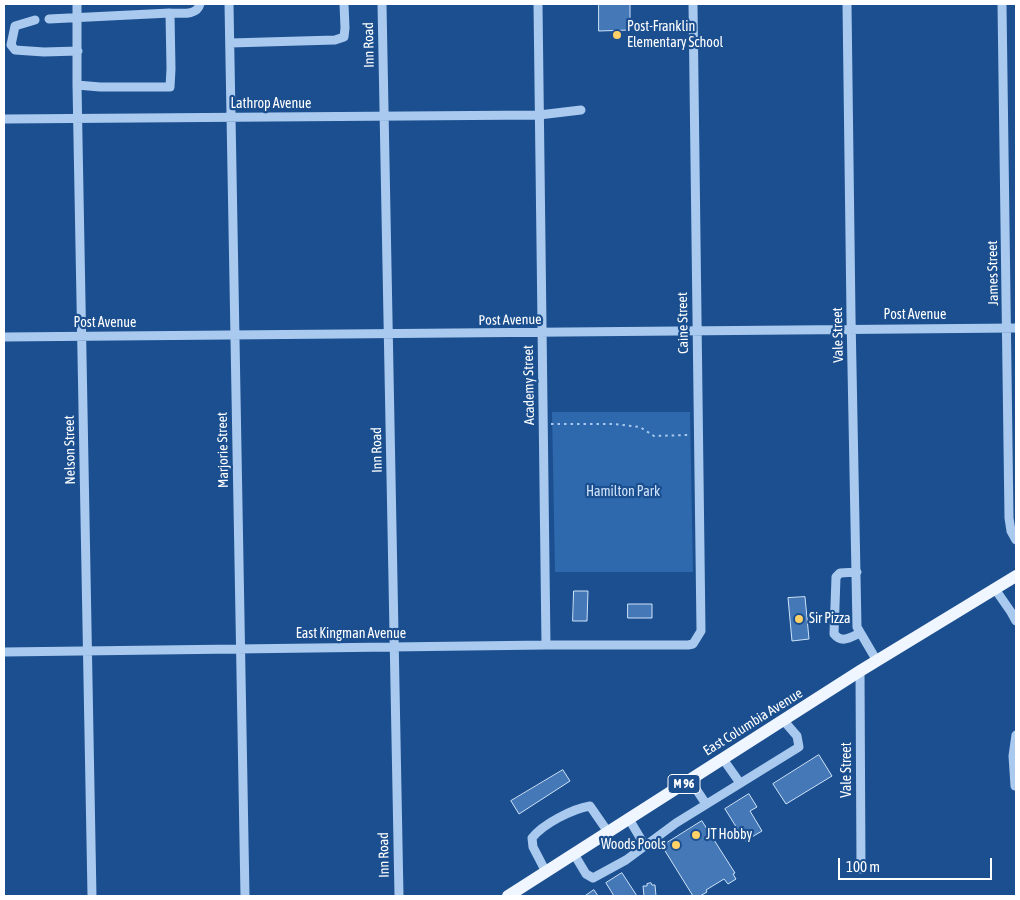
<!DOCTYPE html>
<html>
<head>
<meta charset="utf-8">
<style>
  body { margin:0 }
  #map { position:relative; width:1020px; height:900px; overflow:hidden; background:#1b4f8f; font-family:"Asap Condensed",sans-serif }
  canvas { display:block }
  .frame { position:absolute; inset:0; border:5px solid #fff; pointer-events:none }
  .scale { position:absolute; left:838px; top:858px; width:154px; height:22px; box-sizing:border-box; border:2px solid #fff; border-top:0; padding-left:6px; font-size:15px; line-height:18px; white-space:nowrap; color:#fff; -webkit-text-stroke:4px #1b4f8f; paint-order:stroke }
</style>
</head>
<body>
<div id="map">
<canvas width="1020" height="900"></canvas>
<div class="frame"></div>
<div class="scale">100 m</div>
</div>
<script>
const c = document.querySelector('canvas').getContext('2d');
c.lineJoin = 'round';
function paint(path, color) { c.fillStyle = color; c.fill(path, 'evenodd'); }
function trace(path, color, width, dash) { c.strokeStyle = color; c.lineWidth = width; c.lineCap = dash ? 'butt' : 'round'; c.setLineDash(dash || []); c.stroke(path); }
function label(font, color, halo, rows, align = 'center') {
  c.font = font + ' "Asap Condensed",sans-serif'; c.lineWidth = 4.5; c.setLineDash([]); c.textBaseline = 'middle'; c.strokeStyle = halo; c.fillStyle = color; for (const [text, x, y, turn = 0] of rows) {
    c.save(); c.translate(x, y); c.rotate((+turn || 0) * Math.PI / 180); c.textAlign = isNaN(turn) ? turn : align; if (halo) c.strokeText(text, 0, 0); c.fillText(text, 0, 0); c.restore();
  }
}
paint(new Path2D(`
  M552 412H690L693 572H555Z`), '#2e69ad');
const building = new Path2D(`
  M599 4H630V30L599 31Z
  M574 591H588L587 621H573Z
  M805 597 809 639 792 641 788 598Z
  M628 604H652V618H628Z
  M819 755 832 776 786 804 773 784Z
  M563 770 570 781 519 814 511 801Z
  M749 794 757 807 750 811 762 831 745 841 725 809Z
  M702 821 735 873 733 874 736 879 728 884 724 879 706 890 707 892 700 896H693L662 846Z
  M622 873 637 896H614L606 883Z
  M651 883 652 885H655L656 896H644L643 886H647V884Z
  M594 890 598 896H585Z`);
paint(building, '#4478b7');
trace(building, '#cfe3fa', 1);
trace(new Path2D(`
  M551 424H614L640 427 654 436 689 435`), '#a9c9ee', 2, [2.5, 4]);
trace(new Path2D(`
  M77 4V85L92 896
  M229 4 245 896
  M382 4 399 896
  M538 4 546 645
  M847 4 851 316 857 627 877 661
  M1002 4 1009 518 1011 531 1016 540
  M170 13C181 13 197 16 200 4
  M49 19 170 13 171 69 170 87H100L77 85
  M35 20 15 26 11 45 15 50 44 52 78 51
  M230 43 335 40 344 37 345 28 344 4
  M4 119 539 115 581 110
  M4 337 1016 328
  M857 572 840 573 836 577 834 634C842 644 851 637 860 633
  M995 589 1011 612 1016 621
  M4 652 546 645H688L693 644 701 631 693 4
  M860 671 861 869
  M723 759 740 783
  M690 780 706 804
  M1015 786 1013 756 1016 735
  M629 819 645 846
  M574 854 586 874 593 878 626 860 676 823 799 747 797 736 784 721
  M546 872 533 847 532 838C543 824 572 809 590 806L608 832`), '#a9c9ee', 9);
trace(new Path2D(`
  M508 896 860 671 1016 576`), '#f0f6ff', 12);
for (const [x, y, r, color] of [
  [617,35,5,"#ffd166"],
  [799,619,5,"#ffd166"],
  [696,835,5,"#ffd166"],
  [676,845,5,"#ffd166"]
]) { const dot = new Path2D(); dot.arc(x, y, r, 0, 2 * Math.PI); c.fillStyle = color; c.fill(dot); trace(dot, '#1b4f8f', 2); }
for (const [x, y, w] of [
  [684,784,32]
]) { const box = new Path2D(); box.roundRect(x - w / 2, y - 9.5, w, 19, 4); c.fillStyle = '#1b4f8f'; c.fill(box); trace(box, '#fff', 1); }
label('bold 12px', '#fff', null, [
  ["M 96",684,784]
]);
label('14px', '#fff', '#1b4f8f', [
  ["Post-Franklin",627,27],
  ["Elementary School",627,43],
  ["Sir Pizza",809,619],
  ["JT Hobby",706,835],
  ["Woods Pools",666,845,"right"]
], 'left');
label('14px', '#fff', '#1b4f8f', [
  ["Inn Road",369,45,-91],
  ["Lathrop Avenue",271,104],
  ["James Street",993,273,-91],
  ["Post Avenue",915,315],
  ["Post Avenue",510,320,-1],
  ["Post Avenue",105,323],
  ["Caine Street",683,323,-91],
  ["Vale Street",838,335,-91],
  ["Academy Street",529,385,-91],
  ["Nelson Street",70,450,-91],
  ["Marjorie Street",223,450,-91],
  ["Inn Road",377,450,-91],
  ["East Kingman Avenue",351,634],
  ["East Columbia Avenue",753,722,-32],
  ["Vale Street",847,770,-90],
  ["Inn Road",384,855,-91]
]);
label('14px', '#cfe3fa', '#1b4f8f', [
  ["Hamilton Park",623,492]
]);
</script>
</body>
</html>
